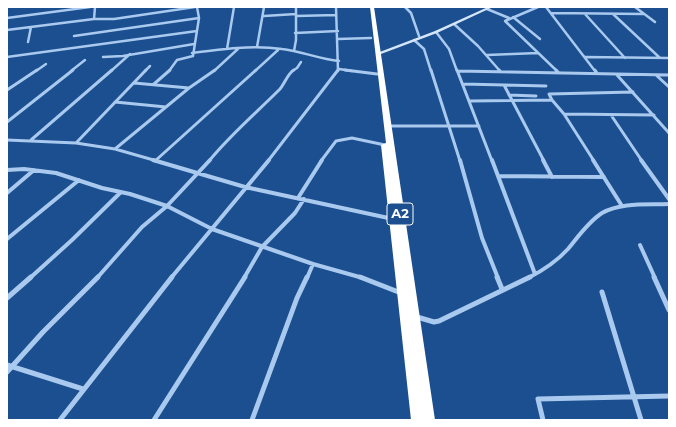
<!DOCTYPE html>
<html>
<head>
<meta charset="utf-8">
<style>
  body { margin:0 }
  #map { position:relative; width:676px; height:427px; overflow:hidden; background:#1b4f8f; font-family:Montserrat,sans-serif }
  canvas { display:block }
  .frame { position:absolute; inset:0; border:8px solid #fff; pointer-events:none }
</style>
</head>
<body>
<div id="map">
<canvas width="676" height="427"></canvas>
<div class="frame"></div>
</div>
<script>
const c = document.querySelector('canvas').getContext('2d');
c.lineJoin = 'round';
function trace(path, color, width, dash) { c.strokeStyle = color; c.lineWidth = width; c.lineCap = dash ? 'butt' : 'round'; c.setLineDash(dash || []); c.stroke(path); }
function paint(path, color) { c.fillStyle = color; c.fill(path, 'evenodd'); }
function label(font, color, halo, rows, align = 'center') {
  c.font = font + ' Montserrat,sans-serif'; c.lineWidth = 3; c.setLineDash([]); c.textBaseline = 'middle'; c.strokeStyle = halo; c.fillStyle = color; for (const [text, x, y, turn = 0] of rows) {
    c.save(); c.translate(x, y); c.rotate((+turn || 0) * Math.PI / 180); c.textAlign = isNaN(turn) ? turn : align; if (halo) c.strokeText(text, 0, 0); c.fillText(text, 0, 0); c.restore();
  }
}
trace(new Path2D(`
  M336 7 338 71
  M405 7 411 13 419 36
  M538 7 505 21 557 71
  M546 7 595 71
  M635 7 655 22
  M487 9 509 18
  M551 13 643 14
  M585 14 625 58
  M613 14 660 58
  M264 16 296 14
  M296 16 336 15
  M513 17 540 39
  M7 18 90 7
  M94 19 95 7
  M454 24 478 46 500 71
  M7 30 94 19H114L195 7
  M436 32 449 49 457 71
  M295 33 338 31
  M74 36 199 18
  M338 39 371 38
  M414 40 424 49 431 71
  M28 42 31 27
  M257 47 264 7
  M227 49 234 7
  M294 51 296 40V7
  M192 53C222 49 252 45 282 49 301 51 319 59 339 61
  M487 55 538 53
  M7 57 197 31
  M103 57 123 56 194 44
  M585 57 669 58
  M339 69 352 71
  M36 71 46 64
  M71 71 85 60
  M111 71 130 54
  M145 71 150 66
  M169 71 177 60 193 56 199 18 197 7
  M214 71 239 48
  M255 71 278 50
  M292 71 297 68 301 62`), '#a9c9ee', 2.5);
trace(new Path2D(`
  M345 70 377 74
  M431 70 460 161
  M457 70 492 161
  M499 70 501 72
  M556 70 559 73
  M595 70 597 73
  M458 71 669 75
  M617 75 669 133
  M656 75 669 87
  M134 83 189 88
  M154 84 170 70
  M463 84 546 86
  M504 85 544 161
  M7 90 37 70
  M509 95 536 96
  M552 100 549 94 633 92
  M470 101 552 100 564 114 654 115
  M115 102 166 107
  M564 114 594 161
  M611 115 642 161
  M7 122 73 70
  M388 126H479
  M7 140 76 143 115 149 157 161
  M31 140 112 70
  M76 143 146 70
  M115 149 189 88 215 70
  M155 161 256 70
  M209 161C230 135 256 113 280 89 285 83 288 73 294 70
  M268 161 338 70
  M321 161 336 141 352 138 385 145`), '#a9c9ee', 3);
trace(new Path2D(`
  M153 160 245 187 393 219
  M460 160 482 238 498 278
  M492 160 535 274
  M543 160 552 177
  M593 160 622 206
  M641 160 669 199
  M7 170 24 169 56 173 102 188 130 194 167 206 212 229 313 264 363 278
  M499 176 604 177
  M7 193 34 170
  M298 198 322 160
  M7 239 79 180
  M640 245 655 278
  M30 278 72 240 121 192
  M97 278 142 227 167 206 210 160
  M171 278 269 160
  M244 278 262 247 295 213 304 199
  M307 278 313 264
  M528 278C542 271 557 261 568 249 578 237 588 222 602 213 621 202 648 205 669 204`), '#a9c9ee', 4);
trace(new Path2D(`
  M360 277 401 293
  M497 277 502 289
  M654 277 669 310
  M602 292 641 420
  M7 298 31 277
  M417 317 434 322 439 321 530 277
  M7 365 83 389
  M7 372 43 332 98 277
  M60 420 172 277
  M154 420 245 277
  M252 420 297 298 307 277
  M543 420 538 399 669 396`), '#a9c9ee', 5);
paint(new Path2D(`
  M488 7H493L437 33 381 54 377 53 435 31Z`), '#d6e6fa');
paint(new Path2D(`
  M370 7H374L435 420H411L381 145 386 143Z`), '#fff');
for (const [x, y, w] of [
  [400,214,26]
]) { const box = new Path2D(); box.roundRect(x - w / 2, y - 11, w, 22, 3); c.fillStyle = '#1b4f8f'; c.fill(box); trace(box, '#fff', 1); }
label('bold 13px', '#fff', null, [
  ["A2",400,214]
]);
</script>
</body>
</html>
